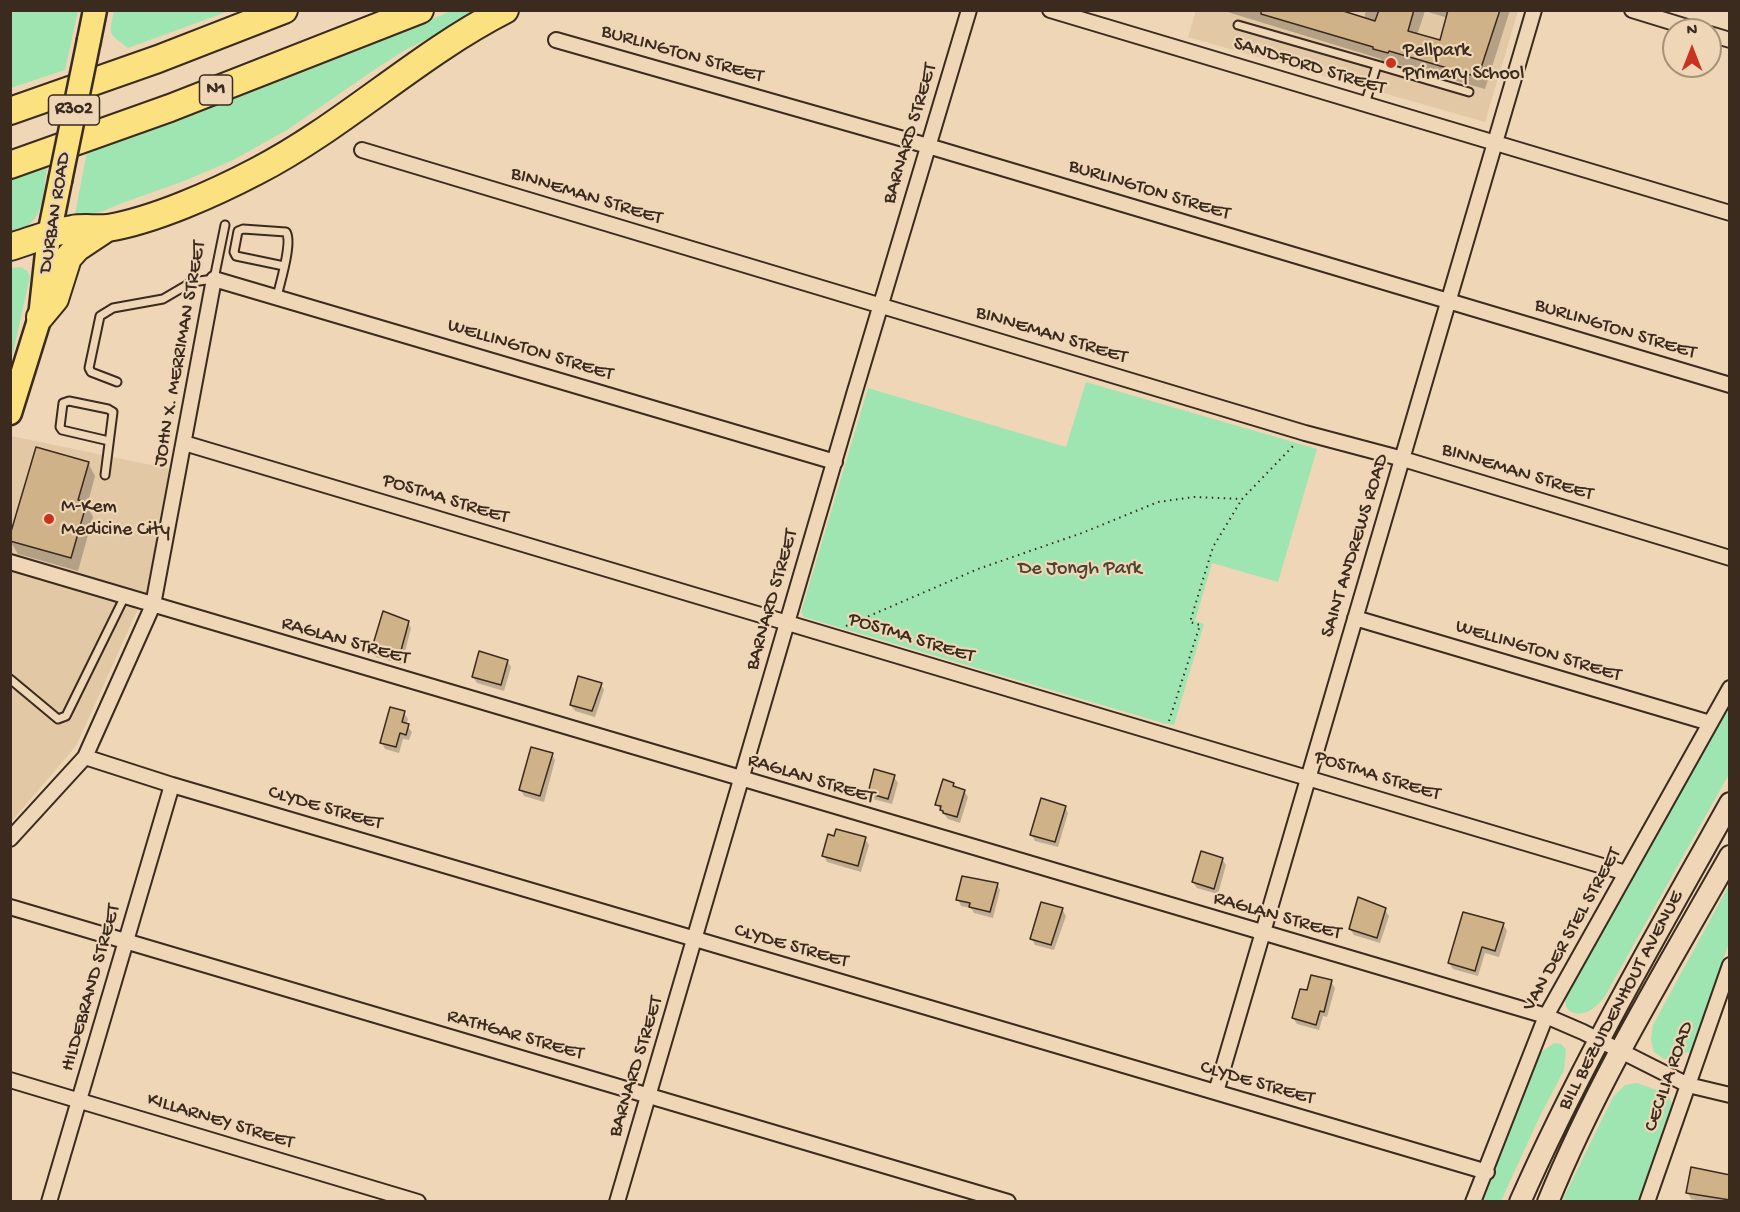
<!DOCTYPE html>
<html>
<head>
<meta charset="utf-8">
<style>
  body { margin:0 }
  #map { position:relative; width:1740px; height:1212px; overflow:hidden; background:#eed6b6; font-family:"Gochi Hand",sans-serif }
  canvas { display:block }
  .frame { position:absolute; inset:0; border:12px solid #3b2a1e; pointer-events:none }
  .north { position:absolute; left:1662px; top:18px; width:60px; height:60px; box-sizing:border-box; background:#eed6b6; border:2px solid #a69179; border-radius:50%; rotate:0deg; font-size:16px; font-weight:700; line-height:24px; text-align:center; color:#3b2a1e }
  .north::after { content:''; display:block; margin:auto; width:21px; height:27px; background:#c8321e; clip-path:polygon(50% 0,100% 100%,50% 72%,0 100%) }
</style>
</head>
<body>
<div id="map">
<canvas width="1740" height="1212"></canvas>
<div class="frame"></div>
<div class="north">N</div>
</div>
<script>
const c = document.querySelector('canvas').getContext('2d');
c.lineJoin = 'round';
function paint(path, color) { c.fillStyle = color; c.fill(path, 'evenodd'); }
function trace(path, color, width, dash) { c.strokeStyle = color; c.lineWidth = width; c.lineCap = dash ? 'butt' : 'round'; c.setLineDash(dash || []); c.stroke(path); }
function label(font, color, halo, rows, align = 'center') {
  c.font = font + ' "Gochi Hand",sans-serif'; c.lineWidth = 4.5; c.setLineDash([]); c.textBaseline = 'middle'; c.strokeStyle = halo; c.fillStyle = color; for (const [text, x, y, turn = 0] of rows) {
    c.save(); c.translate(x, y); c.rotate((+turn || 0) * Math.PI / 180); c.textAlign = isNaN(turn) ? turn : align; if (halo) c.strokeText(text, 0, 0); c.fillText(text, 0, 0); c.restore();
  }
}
paint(new Path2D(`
  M1196 11H1518L1485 122 1188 37Z
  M11 436 180 471 156 603 142 600 76 746 11 822Z`), '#e2c8a5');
paint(new Path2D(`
  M10 11H78L65 70 11 88Z
  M114 11V10L229 11 128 48C107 32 109 35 114 11Z
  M452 11H484L405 50 371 72 287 130 233 160 184 181 122 203 103 211 78 217 75 215 88 146 294 73Z
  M48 161C42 192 47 225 11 233L10 173Z
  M21 267 27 271 30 276 11 362V268Z
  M1086 382 1317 449 1278 582 1212 563 1195 621 1204 624 1174 725 1163 723 804 617 801 612 868 388 1066 447Z
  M1729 703V774L1605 996C1596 1009 1578 1022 1566 1007L1565 998Z
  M1729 885V943L1690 1053 1687 1052 1677 1060 1664 1059 1654 1052 1651 1040 1653 1025Z
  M1554 1043 1561 1044 1566 1049 1564 1070 1539 1118 1501 1201H1482L1540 1053Z
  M1637 1083 1668 1094 1672 1104 1638 1201H1562L1613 1097 1625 1085Z`), '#9ee5b2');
paint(new Path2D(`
  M1221 10H1334L1364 19 1366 10H1510L1485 89 1396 64 1395 65 1382 62 1381 59ZM1425 11 1448 18 1441 42 1417 35Z
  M88 463 95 476 87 506 93 517 78 571 18 554 10 541Z
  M408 622 411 628 402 664 376 657 373 650Z
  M507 661 511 667 504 691 477 683 473 677Z
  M601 684 604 690 595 717 575 711 571 705Z
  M404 713 408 719 406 725 412 732 409 740 403 739 399 753 385 749 382 743Z
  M552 754 555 760 544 802 524 796 521 790Z
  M894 777 898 783 892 804 873 799 869 793Z
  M953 784 955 788 964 791 968 797 960 823 948 819 937 805Z
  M1065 807 1068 813 1058 847 1035 841 1031 834Z
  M865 839 869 845 861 872 827 862 824 856Z
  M1222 859 1226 865 1218 894 1197 888 1193 882Z
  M997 884 1000 890 993 918 974 913 971 908 961 906 958 899Z
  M1062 909 1066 916 1054 950 1035 945 1032 939Z
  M1385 910 1389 916 1380 943 1354 935 1350 929Z
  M1503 924 1507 931 1499 957 1485 953 1478 976 1453 969 1449 963Z
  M1331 982 1335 988 1327 1017 1323 1016 1319 1030 1297 1024 1293 1018 1308 992Z
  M1730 1177V1202H1708L1691 1199 1688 1193Z`), '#0003');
const building = new Path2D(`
  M1261 10H1340L1375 21 1379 10H1414L1408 31 1440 40 1448 10H1500L1478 77 1389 51 1388 53 1373 49V47L1261 14Z
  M36 447 89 462 78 500 87 502 71 558 10 541V535Z
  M383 611 409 621 399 658 371 651Z
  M479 651 508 660 501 685 472 677Z
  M578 676 602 683 592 711 570 705Z
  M390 707 405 711 402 722 409 724 406 735 400 733 396 747 380 743Z
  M531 747 553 753 540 796 519 790Z
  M874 769 895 775 888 799 868 793Z
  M943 779 954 783 953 786 965 790 957 817 943 813V811L940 810 941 806 935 805Z
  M1041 798 1066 806 1055 842 1030 835Z
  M836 829 866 837 858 866 822 856 828 834 834 836Z
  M1201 851 1223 858 1214 889 1192 882Z
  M962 876 998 883 990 912 969 907 970 903 956 900Z
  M1358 897 1386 908 1377 938 1349 929Z
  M1041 902 1063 908 1051 945 1030 939Z
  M1463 912 1504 923 1495 951 1482 947 1475 971 1448 963Z
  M1311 975 1332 980 1324 1012 1320 1011 1316 1025 1292 1018 1300 989 1307 990Z
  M1691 1167 1730 1175V1200L1686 1193Z`);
paint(building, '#cfb288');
trace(building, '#3b2a1e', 1.5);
const service = new Path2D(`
  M1238 25 1377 65 1365 104
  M1377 65 1469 92
  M277 297C280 283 293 242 286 232L243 229 238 231 234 252 236 256 284 266
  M117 382 91 372 89 368 100 316 113 308 163 299 192 282 214 279 225 225
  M105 475 113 412 108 409 69 401 63 403 60 427 62 430 109 441
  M10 679 58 719 66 716 125 596`);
const minor = new Path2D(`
  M1050 10 1730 213
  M1632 10 1697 30
  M1710 34 1730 40
  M556 40 928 146 1730 385
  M362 150 1305 433 1403 459 1730 558
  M184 443 1626 873
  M10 562 1546 1016 1583 1032 1688 1085 1730 1095
  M1355 618 1710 723
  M85 757 172 785 1487 1172
  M10 839 85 757 153 605 214 279 835 462
  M10 907 1008 1202
  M10 1080 418 1202
  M1216 1092 1534 10
  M49 1202 172 785
  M617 1202 855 391 969 10
  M1473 1202 1546 1016 1730 688
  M1647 1202 1730 965`);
const secondary = new Path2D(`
  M1520 1202C1581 1064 1657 934 1730 803
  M1548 1202C1597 1082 1666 969 1730 856`);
const primary = new Path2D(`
  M89 40 95 10
  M10 413 40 317 49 235 60 181`);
const motorway = new Path2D(`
  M10 111 158 59 284 10
  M10 165 170 108 420 10
  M10 247C30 241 51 232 72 229 83 227 96 229 108 228 155 220 215 193 257 171 344 126 417 55 505 10
  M40 317 55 299 68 258 77 248 107 228`);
trace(service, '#3b2a1e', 11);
trace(minor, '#3b2a1e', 18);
trace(secondary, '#3b2a1e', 24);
trace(primary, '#3b2a1e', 27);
trace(motorway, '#3b2a1e', 30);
trace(new Path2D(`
  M846 626 978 569 1082 533 1158 502 1194 497 1242 499 1294 445
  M1169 721 1200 625 1190 622 1213 547 1242 499`), '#3b2a1e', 2, [1.5, 4.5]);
trace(service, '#eed6b6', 7);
trace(minor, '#eed6b6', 14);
trace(secondary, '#eed6b6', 20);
trace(primary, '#fbe180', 22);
trace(motorway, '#fbe180', 26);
const primaryBridge = new Path2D(`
  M60 181 89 40`);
trace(primaryBridge, '#3b2a1e', 27, []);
trace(primaryBridge, '#fbe180', 22);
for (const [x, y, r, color] of [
  [1391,63,6,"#c8321e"],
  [49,519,6,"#c8321e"]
]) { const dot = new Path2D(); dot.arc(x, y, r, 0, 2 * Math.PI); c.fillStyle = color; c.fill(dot); trace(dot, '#eed6b6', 2); }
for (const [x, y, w] of [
  [216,90,33],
  [74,110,51]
]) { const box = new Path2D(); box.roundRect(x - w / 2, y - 15, w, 30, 4.5); c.fillStyle = '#eed6b6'; c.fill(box); trace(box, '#3b2a1e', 1.5); }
label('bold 18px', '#3b2a1e', null, [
  ["N1",216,90],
  ["R302",74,110]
]);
label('20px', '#3b2a1e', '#eed6b6', [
  ["Pellpark",1403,52],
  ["Primary School",1403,75],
  ["M-Kem",61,508],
  ["Medicine City",61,531]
], 'left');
label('20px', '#3b2a1e', '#eed6b6', [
  ["BURLINGTON STREET",682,55,16],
  ["SANDFORD STREET",1309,67,17],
  ["BARNARD STREET",911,134,-73],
  ["BURLINGTON STREET",1149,191,17],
  ["BINNEMAN STREET",586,197,17],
  ["DURBAN ROAD",56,213,-81],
  ["BURLINGTON STREET",1615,330,17],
  ["BINNEMAN STREET",1051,336,17],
  ["WELLINGTON STREET",530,351,17],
  ["JOHN X. MERRIMAN STREET",181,354,-80],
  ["BINNEMAN STREET",1517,473,17],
  ["POSTMA STREET",445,500,17],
  ["SAINT ANDREWS ROAD",1356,546,-73],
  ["BARNARD STREET",773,600,-74],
  ["POSTMA STREET",911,639,17],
  ["RAGLAN STREET",345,642,16],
  ["WELLINGTON STREET",1538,652,17],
  ["POSTMA STREET",1377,777,17],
  ["RAGLAN STREET",811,780,17],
  ["CLYDE STREET",325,809,16],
  ["RAGLAN STREET",1277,917,16],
  ["VAN DER STEL STREET",1573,930,-61],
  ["CLYDE STREET",791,947,16],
  ["HILDEBRAND STREET",92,988,-74],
  ["BILL BEZUIDENHOUT AVENUE",1622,1001,-62],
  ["RATHGAR STREET",515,1036,16],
  ["BARNARD STREET",637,1067,-73],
  ["CECILIA ROAD",1670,1077,-71],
  ["CLYDE STREET",1257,1084,16],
  ["KILLARNEY STREET",220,1122,17]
]);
label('20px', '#4a4634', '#eed6b6', [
  ["De Jongh Park",1080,570]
]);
</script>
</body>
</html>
